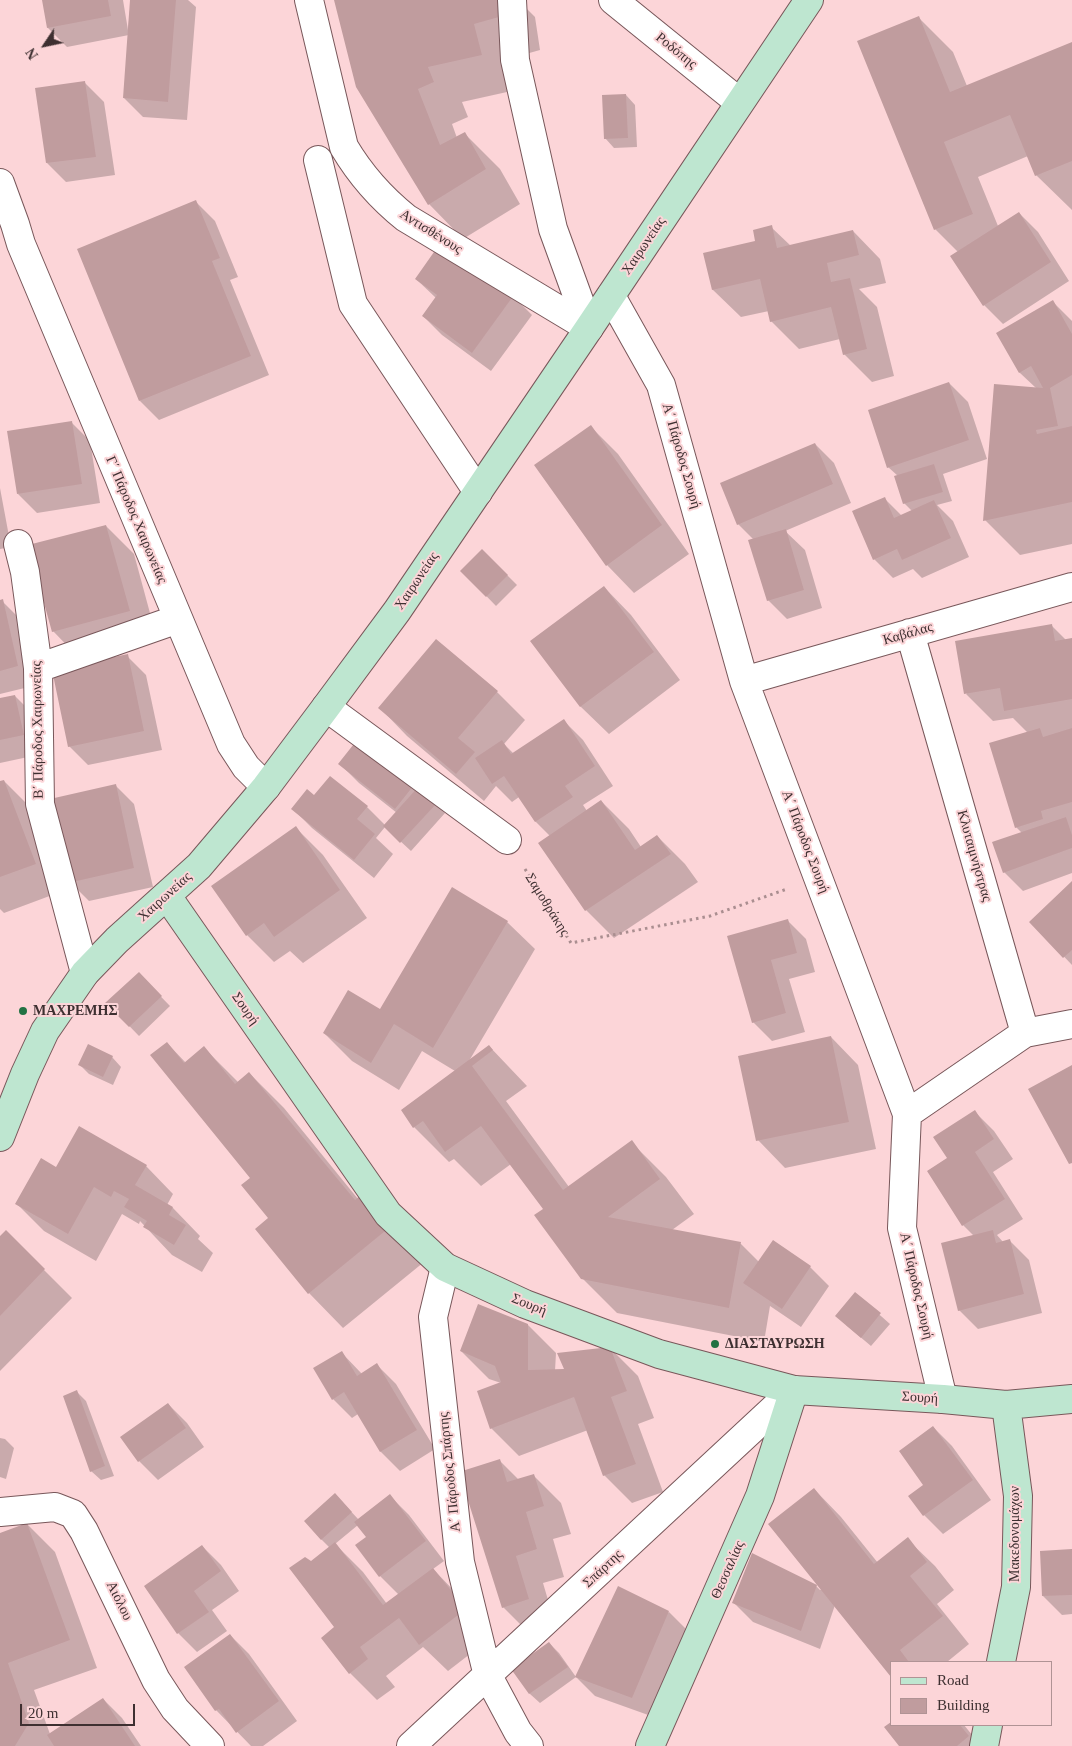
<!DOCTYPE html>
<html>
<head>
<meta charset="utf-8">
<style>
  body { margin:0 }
  #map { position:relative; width:1072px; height:1746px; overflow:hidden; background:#fcd5d8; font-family:Georgia,serif }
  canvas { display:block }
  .legend { position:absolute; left:890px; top:1661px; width:162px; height:65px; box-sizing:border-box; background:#fcd5d8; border:1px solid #b09395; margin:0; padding:6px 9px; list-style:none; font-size:15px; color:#3e3031 }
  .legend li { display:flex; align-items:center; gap:10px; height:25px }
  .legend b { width:25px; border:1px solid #b09395 }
  .north { position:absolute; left:20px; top:20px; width:50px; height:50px; -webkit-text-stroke:4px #fcd5d8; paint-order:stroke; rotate:236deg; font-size:14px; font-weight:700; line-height:20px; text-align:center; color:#3e3031 }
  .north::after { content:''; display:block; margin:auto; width:18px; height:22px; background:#3e3031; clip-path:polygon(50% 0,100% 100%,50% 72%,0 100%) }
  .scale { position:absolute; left:20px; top:1704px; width:115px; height:22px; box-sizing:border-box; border:2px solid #3e3031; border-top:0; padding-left:6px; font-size:15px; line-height:18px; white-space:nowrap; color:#3e3031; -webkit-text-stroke:4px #fcd5d8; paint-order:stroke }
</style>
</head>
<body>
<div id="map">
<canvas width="1072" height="1746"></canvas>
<ul class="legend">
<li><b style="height:6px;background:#bee6d0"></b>Road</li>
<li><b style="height:14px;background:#c09c9e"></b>Building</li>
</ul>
<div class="north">N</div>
<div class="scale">20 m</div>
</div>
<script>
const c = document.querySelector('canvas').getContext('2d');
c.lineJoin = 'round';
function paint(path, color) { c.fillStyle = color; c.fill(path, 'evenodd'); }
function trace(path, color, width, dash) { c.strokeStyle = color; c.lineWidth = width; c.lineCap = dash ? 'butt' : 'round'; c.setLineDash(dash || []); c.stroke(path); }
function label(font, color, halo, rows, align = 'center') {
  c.font = font + ' Georgia,serif'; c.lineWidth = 4; c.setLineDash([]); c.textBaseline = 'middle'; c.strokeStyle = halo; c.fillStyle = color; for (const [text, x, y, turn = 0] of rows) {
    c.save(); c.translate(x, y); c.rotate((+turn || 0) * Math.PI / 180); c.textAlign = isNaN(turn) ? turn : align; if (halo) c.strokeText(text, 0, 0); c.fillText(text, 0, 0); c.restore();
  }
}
paint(new Path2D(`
  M43 0H123L128 30 131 0H188L196 7 187 120 143 117 124 98 129 35 67 47 48 28Z
  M335 0H518L535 17 540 50 508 59 516 90 462 102 468 117 452 124 457 138 465 134 500 169 520 204 463 239 429 204Z
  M918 17 953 52 967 86 1072 44V210L1036 175 1028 156 978 177 998 226 1019 213 1038 232 1069 281 1003 324 984 305 958 252 935 229Z
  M85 83 104 102 115 175 66 182 47 163Z
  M626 95 635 105 637 147 614 148 605 138Z
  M196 202 215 221 238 277 230 280 269 375 159 420 140 401Z
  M771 227 791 246 853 231 880 259 886 283 859 289 877 307 894 376 872 382 844 354 840 339 799 349 771 321 769 311 741 317 713 290 704 254 757 242Z
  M416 279 513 296 532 315 491 371 442 335 423 316 436 298Z
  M1053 302 1072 321V544L1020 555 985 520 1036 388 1020 373 998 333Z
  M949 383 968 402 987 459 943 474 952 501 937 505 953 521 969 557 922 578 913 569 893 578 874 559 884 498 902 516 912 511 904 503 898 476 888 467Z
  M71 422 90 441 100 503 37 513 18 494Z
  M590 426 618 454 689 554 634 593 607 565Z
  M815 444 834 463 851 503 785 531 805 550 822 608 787 619 768 600 754 540 738 524Z
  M0 488 11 547 0 549Z
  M106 526 134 554 157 639 80 659 53 631Z
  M482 550 517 585 496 606 462 571Z
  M604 587 631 615 680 680 609 734 581 707 532 641Z
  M0 601H2L21 620 37 685 0 694Z
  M1051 625 1067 641 1072 640V873L1023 891 1004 872 1022 833 1016 827 1028 733 1013 718 993 721 966 694Z
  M436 641 497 692 525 720 504 744 514 754 564 721 583 740 613 786 583 805 587 811 601 801 629 829 641 847 657 836 685 864 698 882 614 938 586 910 550 836 535 821 519 797 512 802 496 786 484 801 407 736 380 708Z
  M127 656 146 675 162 750 88 765 69 746Z
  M15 696 34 715 42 754 0 763V699Z
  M361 737 445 813 411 851 385 827 376 838 393 854 374 878 312 828 293 809 314 797 367 807 385 825 397 813 359 783 340 764Z
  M4 781 32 809 63 891 4 913 0 909V783Z
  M115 785 134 804 153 887 89 901 70 882Z
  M296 828 323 855 367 918 303 963 290 951 274 962 247 935Z
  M1072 883V965L1031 922Z
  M787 920 806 939 815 972 789 979 805 1032 772 1041 753 1022 729 937Z
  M507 922 535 949 469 1061 489 1046 527 1086 506 1101 569 1187 631 1142 666 1177 694 1214 672 1230 741 1244 759 1262 773 1242 810 1267 829 1286 801 1327 770 1306 764 1342 617 1313 582 1278 545 1209 511 1164 481 1186 454 1159 449 1162 414 1127 402 1110 455 1071 422 1051 399 1090 352 1061 324 1033 380 1011Z
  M139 974 170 1006 139 1036 107 1003Z
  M831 1037 858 1065 876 1149 785 1168 758 1140Z
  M167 1043 186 1063 204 1048 238 1082 249 1073 284 1108 358 1199 424 1262 343 1328 309 1293 270 1218 252 1178Z
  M112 1057 121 1067 113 1085 89 1074 80 1065Z
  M975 1112 994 1131 1013 1159 993 1172 1023 1219 997 1235 1003 1242 1010 1241 1029 1260 1042 1313 978 1329 959 1310 974 1236 963 1225 928 1171 948 1158Z
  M146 1166 173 1194 167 1205 173 1208 200 1236 198 1239 213 1253 202 1272 172 1255 140 1221 139 1224 122 1214 96 1261 44 1231 16 1203 57 1168Z
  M6 1232 72 1298 0 1371V1238Z
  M855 1293 890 1324 871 1346 846 1325Z
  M528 1325 556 1353 555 1371H566L610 1348 638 1376 654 1418 638 1424 663 1492 632 1503 604 1475 588 1430 519 1456 491 1428 501 1383 489 1379 461 1351Z
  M341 1352 362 1374 377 1365 396 1384 435 1449 400 1471 381 1452 358 1414 352 1418 333 1399Z
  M77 1392 86 1401 114 1476 101 1480 91 1471Z
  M168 1404 187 1423 204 1447 158 1480 139 1461Z
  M933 1427 952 1446 991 1500 943 1534 924 1515Z
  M0 1438 5 1439 14 1448 6 1479 0 1477Z
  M500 1461 519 1480 533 1475 561 1503 571 1534 553 1539 564 1577 543 1583 556 1627 531 1635 503 1607Z
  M814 1489 841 1517 878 1563 907 1539 935 1566 954 1590 937 1604 969 1644 947 1662H891L835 1605 820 1649 753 1622 734 1603 816 1586 820 1590 822 1589Z
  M390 1496 409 1515 444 1561 433 1569 460 1597 492 1637 448 1671 423 1647 386 1676 395 1687 377 1700 350 1673 336 1627 311 1563 330 1548 321 1539 344 1504 359 1520ZM358 1525 367 1537 380 1576 399 1595 387 1604 363 1572 335 1544Z
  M27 1524 55 1552 97 1668 34 1690 50 1734 103 1699 122 1718 141 1746H0V1534Z
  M202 1546 221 1565 239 1591 212 1610 227 1631 197 1652 178 1633 145 1587Z
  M1072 1551V1614L1062 1615 1043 1596Z
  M669 1612 688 1631 651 1716 595 1696 576 1677 540 1703 530 1694 513 1669 549 1643 559 1653 576 1677Z
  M230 1635 249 1654 297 1721 263 1746H251L216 1710Z
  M891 1725H964L981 1746H901L886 1727Z`), '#0003');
paint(new Path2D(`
  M42 0H108L111 16 47 28Z
  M130 0H176L168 102 123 98Z
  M334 0H504L506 15 474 24 482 55 428 67 434 82 418 89 440 145 465 132 486 169 428 205 356 87Z
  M919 16 950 92 1072 42V161L1035 176 1010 115 944 142 973 214 934 230 857 41Z
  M85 81 96 157 46 163 35 88Z
  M626 94 628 138 604 139 602 95Z
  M196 200 220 258 212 261 251 356 139 401 77 249Z
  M1019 212 1051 262 983 306 950 256Z
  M772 225 777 248 853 230 859 255 827 263 831 282 850 278 867 349 843 355 831 307 770 322 760 279 712 290 703 253 755 241 753 230Z
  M441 242 514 295 472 353 422 316 437 295 415 279Z
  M1053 300 1072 334V375L1050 388 1058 426 1036 430 1037 434 1072 426V502L983 521 994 384 1043 388 1031 366 1019 373 996 333Z
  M949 382 969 440 887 468 868 410Z
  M72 421 82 484 17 494 7 431Z
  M591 425 662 525 606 566 534 465Z
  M815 443 833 484 737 525 720 483Z
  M934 464 943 492 903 504 894 476Z
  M885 497 894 518 934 500 951 538 902 560 897 549 873 560 852 511Z
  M106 525 130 611 52 632 28 545Z
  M786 529 804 590 767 601 748 540Z
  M482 549 508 575 486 597 460 571Z
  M604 586 654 652 580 707 530 641Z
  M3 599 18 666 0 671V600Z
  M1052 624 1055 641 1072 638V699L1004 711 1000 688 964 694 955 641Z
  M436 639 498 691 458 738 475 752 456 774 378 708Z
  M128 654 144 731 68 747 52 670Z
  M15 695 24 735 0 740V698Z
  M564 719 595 766 565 786 573 797 535 822 504 776 492 784 475 758 502 740 511 754Z
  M1040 728 1043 737 1072 728V802L1041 811 1043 819 1015 828 989 743Z
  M361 735 418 780 395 809 338 764Z
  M330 776 368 806 357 819 375 834 354 860 291 809 307 789 314 795Z
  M4 780 36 864 0 877V781Z
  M116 784 134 868 68 883 50 799Z
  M419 786 437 803 400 843 383 826Z
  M601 800 635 850 657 835 671 854 585 911 538 843Z
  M1066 817 1072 835V848L1003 873 992 842Z
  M296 826 340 890 274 937 264 923 246 936 211 886Z
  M1072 881V950L1063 958 1029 922Z
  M452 887 508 921 433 1048 394 1024 371 1063 323 1033 348 990 380 1009Z
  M788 919 797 953 771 960 786 1013 752 1023 727 936Z
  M139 972 162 996 129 1027 105 1003Z
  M831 1036 849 1122 756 1141 738 1056Z
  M167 1042 184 1063 204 1046 235 1084 249 1072 355 1200 363 1193 390 1227 308 1294 255 1229 268 1218 241 1185 250 1178 150 1055Z
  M88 1044 113 1056 103 1077 78 1065Z
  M489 1045 493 1050 472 1066 563 1190 632 1140 660 1179 608 1217 741 1242 729 1308 581 1279 534 1215 543 1209 481 1126 445 1152 423 1121 413 1128 401 1110Z
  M1072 1065V1163L1069 1164 1028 1089Z
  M975 1110 994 1139 975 1152 1005 1199 962 1226 927 1171 947 1158 933 1137Z
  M79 1126 147 1165 135 1185 173 1207 169 1215 186 1225 174 1245 143 1227 147 1221 124 1207 129 1199 114 1191 111 1197 94 1187 68 1234 15 1204 41 1158 56 1167Z
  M6 1230 45 1269 0 1316V1236Z
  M993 1230 996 1243 1010 1239 1024 1294 958 1311 941 1243Z
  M773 1240 811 1266 782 1309 743 1283Z
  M855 1292 881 1313 861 1338 835 1316Z
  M478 1304 528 1324V1370L564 1369 557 1353 610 1347 627 1391 611 1397 636 1464 603 1476 574 1397 490 1429 477 1391 501 1382 495 1366 460 1351Z
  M342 1351 357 1376 377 1363 417 1430 380 1452 344 1392 332 1400 313 1368Z
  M77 1390 105 1466 90 1472 63 1396Z
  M168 1403 186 1428 138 1462 120 1437Z
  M933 1426 973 1480 923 1516 908 1496 923 1485 899 1451Z
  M500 1459 507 1482 534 1474 544 1506 526 1512 537 1549 516 1556 529 1599 502 1608 459 1472Z
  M814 1488 874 1564 908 1537 927 1562 910 1576 943 1616 900 1650 909 1662H891V1677L768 1524Z
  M335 1493 352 1512 321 1540 304 1521Z
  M390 1494 426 1541 379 1577 355 1545 366 1537 354 1522Z
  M27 1523 70 1640 8 1663 29 1723 15 1746H0V1533Z
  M335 1542 383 1605 433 1568 466 1609 419 1645 399 1618 360 1647 368 1659 349 1674 321 1638 334 1627 289 1568 305 1557 311 1561Z
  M202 1545 221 1571 194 1591 209 1612 177 1634 144 1586Z
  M1072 1549V1595L1042 1596 1040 1551Z
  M752 1553 817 1585 801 1631 732 1603Z
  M618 1586 669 1611 632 1698 575 1677Z
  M230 1634 279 1701 236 1733 219 1709 215 1711 184 1667Z
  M549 1642 568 1667 529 1694 511 1669Z
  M103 1698 135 1746H54L47 1735Z
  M891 1722V1725H960L969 1736 957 1746H899L884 1727Z`), '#c09c9e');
const street = new Path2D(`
  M309 0 344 147C360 174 381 198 406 218L589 328
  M512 0 515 60 553 229 589 328
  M613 0 739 102
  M318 160 353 304 478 492
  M0 183 15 224 21 244 231 744 246 767 266 787
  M611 296 661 385 744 681 907 1114 902 1228 943 1399
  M18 544 25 572 38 668 40 804 85 973
  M910 633 1025 1033 1072 1024
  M38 668 178 619
  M744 681 1072 587
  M326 707 507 840
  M907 1114 1025 1033
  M445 1267 433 1317 460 1562 488 1676 518 1732 529 1746
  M0 1512 55 1507 73 1514 84 1531 156 1680 175 1709 210 1746
  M411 1746 794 1390`);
const secondary = new Path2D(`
  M167 896 388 1214 445 1267 525 1304 659 1354 794 1390 943 1399 1006 1405 1072 1399
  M0 1137 25 1074 45 1031 85 973 117 940 199 866 266 787 326 707 397 611 589 328 809 0
  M1001 1662 1016 1587 1018 1496 1006 1405
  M650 1746 760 1496 794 1390
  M984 1746 988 1725`);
trace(street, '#78575a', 30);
trace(secondary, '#78575a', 30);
trace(new Path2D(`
  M525 869 571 943 710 916 787 889`), '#aa8e90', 3, [2.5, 4]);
trace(street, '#fff', 28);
trace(secondary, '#bee6d0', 28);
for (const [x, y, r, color] of [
  [23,1011,5,"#227243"],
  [715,1344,5,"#227243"]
]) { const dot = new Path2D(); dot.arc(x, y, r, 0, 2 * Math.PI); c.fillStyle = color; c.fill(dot); trace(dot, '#fcd5d8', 2); }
label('14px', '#3e3031', '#fcd5d8', [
  ["Ροδόπης",676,51,39],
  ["Αντισθένους",431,232,32],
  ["Χαιρωνείας",644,246,-56],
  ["Α΄ Πάροδος Σουρή",681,456,74],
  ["Γ΄ Πάροδος Χαιρωνείας",136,520,67],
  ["Χαιρωνείας",417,581,-56],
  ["Καβάλας",908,634,-16],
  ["Β΄ Πάροδος Χαιρωνείας",38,730,-91],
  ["Α΄ Πάροδος Σουρή",805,842,69],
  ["Κλυταιμνήστρας",974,856,74],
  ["Χαιρωνείας",165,897,-42],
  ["Σαμοθράκης",547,905,58],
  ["Σουρή",245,1009,55],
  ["Α΄ Πάροδος Σουρή",916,1286,77],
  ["Σουρή",529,1305,22],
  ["Σουρή",920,1398,4],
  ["Α΄ Πάροδος Σπάρτης",450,1472,-96],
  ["Μακεδονομάχων",1015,1534,-90],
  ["Σπάρτης",603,1569,-43],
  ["Θεσσαλίας",728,1570,-66],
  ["Αιόλου",119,1601,64]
]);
label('bold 14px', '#3e3031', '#fcd5d8', [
  ["ΜΑΧΡΕΜΗΣ",33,1011],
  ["ΔΙΑΣΤΑΥΡΩΣΗ",725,1344]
], 'left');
</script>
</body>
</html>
